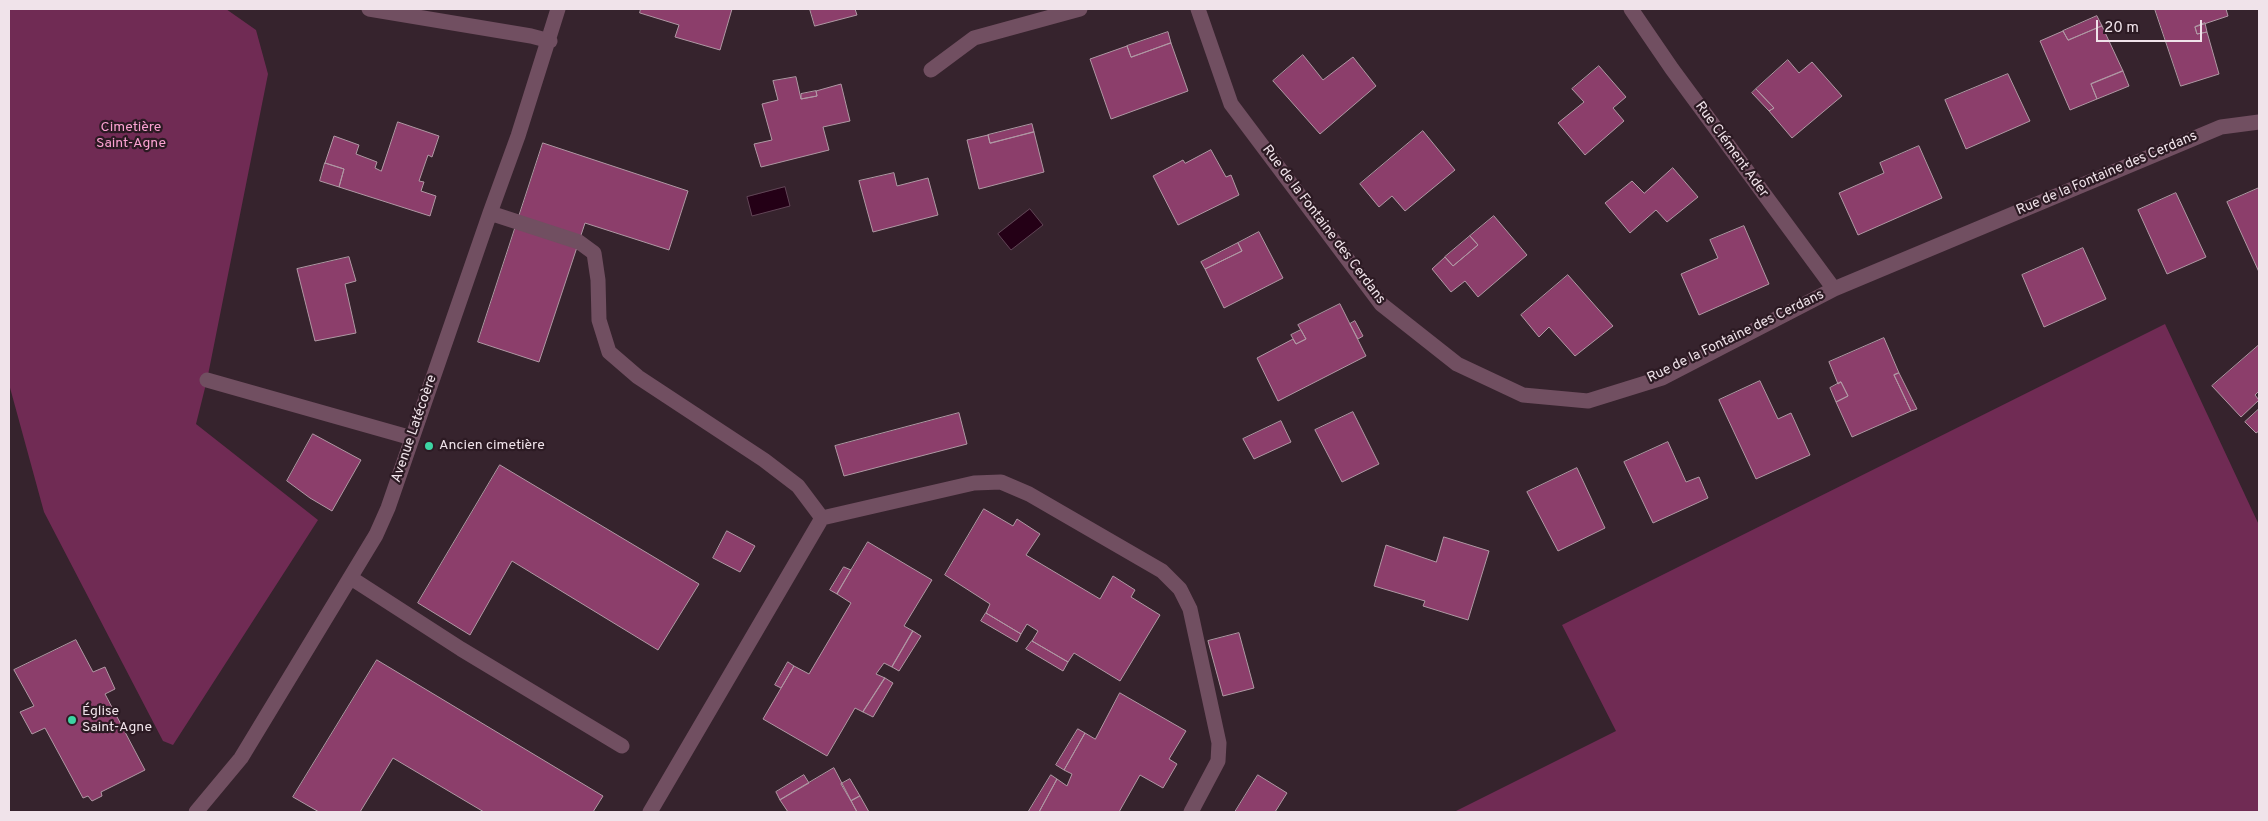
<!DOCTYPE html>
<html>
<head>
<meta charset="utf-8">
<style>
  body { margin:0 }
  #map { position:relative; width:2268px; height:821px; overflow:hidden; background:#36232d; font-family:Overpass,sans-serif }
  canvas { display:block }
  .frame { position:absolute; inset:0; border:10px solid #f0e3ea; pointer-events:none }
  .scale { position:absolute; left:2096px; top:20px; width:106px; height:22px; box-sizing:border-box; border:2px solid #f0e3ea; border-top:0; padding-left:6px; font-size:15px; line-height:18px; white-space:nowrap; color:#f0e3ea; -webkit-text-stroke:4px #2c1a23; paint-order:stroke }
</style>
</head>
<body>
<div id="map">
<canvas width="2268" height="821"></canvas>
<div class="frame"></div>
<div class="scale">20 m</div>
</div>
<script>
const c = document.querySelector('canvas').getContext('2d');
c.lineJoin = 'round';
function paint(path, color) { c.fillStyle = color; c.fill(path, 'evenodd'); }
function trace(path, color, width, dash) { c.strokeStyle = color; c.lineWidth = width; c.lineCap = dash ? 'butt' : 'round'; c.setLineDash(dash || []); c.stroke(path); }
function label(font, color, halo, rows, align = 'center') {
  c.font = font + ' Overpass,sans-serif'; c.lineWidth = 4.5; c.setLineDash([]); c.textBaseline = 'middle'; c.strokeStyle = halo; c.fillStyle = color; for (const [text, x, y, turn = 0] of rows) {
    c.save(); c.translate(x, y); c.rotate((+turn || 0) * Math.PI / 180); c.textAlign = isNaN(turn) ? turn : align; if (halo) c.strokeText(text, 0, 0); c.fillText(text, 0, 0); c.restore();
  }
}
paint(new Path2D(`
  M9 9H226L256 30 268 74 207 380 196 424 318 520 173 745 163 741 44 512 9 384Z
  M2165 324 2259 525V812H1454L1616 731 1562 625Z`), '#702b54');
const water = new Path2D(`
  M785 187 790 206 752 216 747 197Z
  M1030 209 1043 225 1011 250 998 234Z`);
paint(water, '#240016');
trace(water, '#614456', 1);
const building = new Path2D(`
  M641 9H732L720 50 675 37 679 25 640 13Z
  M810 9H855L857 15 815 26Z
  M2155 9H2226L2228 16 2195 27 2197 34 2207 32 2219 74 2181 86Z
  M2097 16 2102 26 2068 40 2063 31Z
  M2205 23 2207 32 2197 34 2195 27Z
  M2102 26 2123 71 2091 84 2097 99 2070 110 2040 41 2063 31 2068 40Z
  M1168 32 1171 43 1131 57 1127 46Z
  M1171 43 1188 91 1111 119 1090 59 1127 46 1131 57Z
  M1303 55 1323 80 1353 57 1376 86 1320 134 1273 81Z
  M1788 60 1799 73 1812 62 1842 96 1792 138 1769 111 1774 108 1756 89Z
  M1599 66 1626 97 1613 108 1624 121 1585 155 1558 123 1584 102 1572 89Z
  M2123 71 2129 86 2097 99 2091 84Z
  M2008 74 2030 121 1966 149 1945 100Z
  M796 77 801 99 817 96 816 91 841 84 850 121 823 127 829 150 761 167 754 144 772 140 762 104 778 100 773 81Z
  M1756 89 1774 108 1769 111 1752 93Z
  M816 91 817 96 801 99V94Z
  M398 122 439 136 432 157 428 155 419 181 424 182 421 191 436 196 430 216 339 187 344 169 325 163 334 136 359 145 356 154 377 162 375 168 381 171Z
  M1032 124 1034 132 990 143 988 135Z
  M1423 131 1455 170 1405 211 1392 196 1379 207 1360 184Z
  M1034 132 1044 172 979 189 967 140 988 135 990 143Z
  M543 143 688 191 669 250 585 223 539 362 478 342Z
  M1919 146 1942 198 1858 235 1839 193 1884 173 1880 163Z
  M1211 150 1226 177 1231 175 1239 195 1178 225 1153 176 1183 160 1185 163Z
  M325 163 344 169 339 187 320 181Z
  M1673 168 1698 197 1667 222 1656 210 1630 233 1605 203 1632 181 1644 193Z
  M894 173 897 186 928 178 938 215 873 232 859 181Z
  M2259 188V272L2227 202Z
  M2176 193 2206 257 2167 274 2138 210Z
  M1494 216 1527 255 1478 297 1465 281 1451 292 1432 269 1445 257 1453 266 1478 245 1470 236Z
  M1744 226 1769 284 1699 315 1681 274 1718 258 1710 240Z
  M1259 232 1283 278 1224 308 1205 269 1242 251 1238 243Z
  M1470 236 1478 245 1453 266 1445 257Z
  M1238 243 1242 251 1205 269 1201 262Z
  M2083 248 2106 299 2044 327 2022 275Z
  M349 257 356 281 345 284 356 333 315 341 297 269Z
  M1568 275 1613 326 1575 356 1549 327 1539 337 1521 315Z
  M1340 304 1366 356 1278 401 1257 358 1293 339 1296 344 1306 339 1298 325Z
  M1355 321 1363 336 1358 339 1350 324Z
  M1301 330 1306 339 1296 344 1291 335Z
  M1884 338 1899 373 1894 375 1911 411 1852 437 1836 402 1848 396 1841 382 1838 384 1829 362Z
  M2259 345V391L2255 395 2259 400 2241 417 2212 386Z
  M1899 373 1917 409 1911 411 1894 375Z
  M1760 381 1778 419 1791 413 1810 455 1756 479 1719 400Z
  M1841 382 1848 396 1836 402 1830 388Z
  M2259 409V431L2256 433 2245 422Z
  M1353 412 1379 464 1342 482 1315 430Z
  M959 413 967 444 844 476 835 446Z
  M1281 421 1291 442 1254 459 1243 439Z
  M313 434 361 460 332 511 310 498 287 481Z
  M1668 442 1686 482 1699 477 1708 498 1653 523 1624 462Z
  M500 465 699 584 658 650 512 561 470 635 418 603Z
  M1577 468 1605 528 1558 551 1527 492Z
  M984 509 1013 526 1017 519 1040 534 1026 555 1100 599 1113 576 1135 590 1131 597 1160 615 1120 681 1074 653 1068 662 1032 641 1038 631 1027 624 1021 634 986 613 990 604 945 575Z
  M727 531 755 546 740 572 713 558Z
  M1444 537 1489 551 1468 620 1423 606 1425 601 1374 586 1386 545 1436 562Z
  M868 542 932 580 904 626 913 631 892 667 884 663 876 674 885 678 863 712 855 708 827 756 763 719 794 666 809 674 851 603 837 594Z
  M844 567 851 570 837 594 830 590Z
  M986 613 1021 634 1017 642 981 621Z
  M913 631 921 636 899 671 892 667Z
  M1239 633 1254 688 1223 696 1208 641Z
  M76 640 93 672 105 667 115 689 105 694 145 770 101 792 102 796 92 801 88 796 83 798 45 728 32 734 20 712 34 706 14 670Z
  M1032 641 1068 662 1063 671 1026 649Z
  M377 660 603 796 593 812H484L393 758 360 812H319L293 797Z
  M788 662 794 666 781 688 775 685Z
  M885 678 893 683 873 717 863 712Z
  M1120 693 1186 731 1169 759 1177 764 1163 788 1140 775 1119 812H1039L1057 779 1067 786 1072 774 1064 770 1085 733 1095 739Z
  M1078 729 1085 733 1064 770 1056 765Z
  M834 768 857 812H788L780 800Z
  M804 775 809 783 780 800 776 792Z
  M1051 775 1057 779 1039 812H1031L1029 811Z
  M1258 775 1287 793 1275 812H1235Z
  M850 779 860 796 851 801 841 784Z
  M860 796 869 812H857L851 801Z`);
paint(building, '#8c3e6b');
trace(building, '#b098a4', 1);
trace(new Path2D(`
  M369 9 531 36 550 41
  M1198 9 1231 104 1381 304 1457 364 1523 395 1588 401 1662 378 1834 289 2221 127 2259 122
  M1631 9 1672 69 1834 289
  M931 70 974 38 1080 9
  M490 213 579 242 594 253 598 280 599 320 609 352 638 377 764 460 798 486 822 518
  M207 380 412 438
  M351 578 461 649 622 746
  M196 812 241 758 376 535 388 508 490 213 518 136 558 9
  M650 812 822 518 974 483 1001 482 1029 494 1162 571 1180 589 1190 609 1219 743 1218 761 1191 812`), '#714f61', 15);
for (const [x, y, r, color] of [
  [429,446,5,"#3dd4a3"],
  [72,720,5,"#3dd4a3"]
]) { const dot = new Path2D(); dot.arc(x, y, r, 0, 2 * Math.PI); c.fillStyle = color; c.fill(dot); trace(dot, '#2c1a23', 2); }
label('14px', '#fba2d2', '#2c1a23', [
  ["Cimetière",131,128],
  ["Saint-Agne",131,144]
]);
label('14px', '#f0e3ea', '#2c1a23', [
  ["Rue Clément Ader",1731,150,54],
  ["Rue de la Fontaine des Cerdans",2107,174,-23],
  ["Rue de la Fontaine des Cerdans",1323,225,53],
  ["Rue de la Fontaine des Cerdans",1736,337,-26],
  ["Avenue Latécoère",415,429,-71]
]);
label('14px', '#f0e3ea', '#2c1a23', [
  ["Ancien cimetière",439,446],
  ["Église",82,712],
  ["Saint-Agne",82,728]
], 'left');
</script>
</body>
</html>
